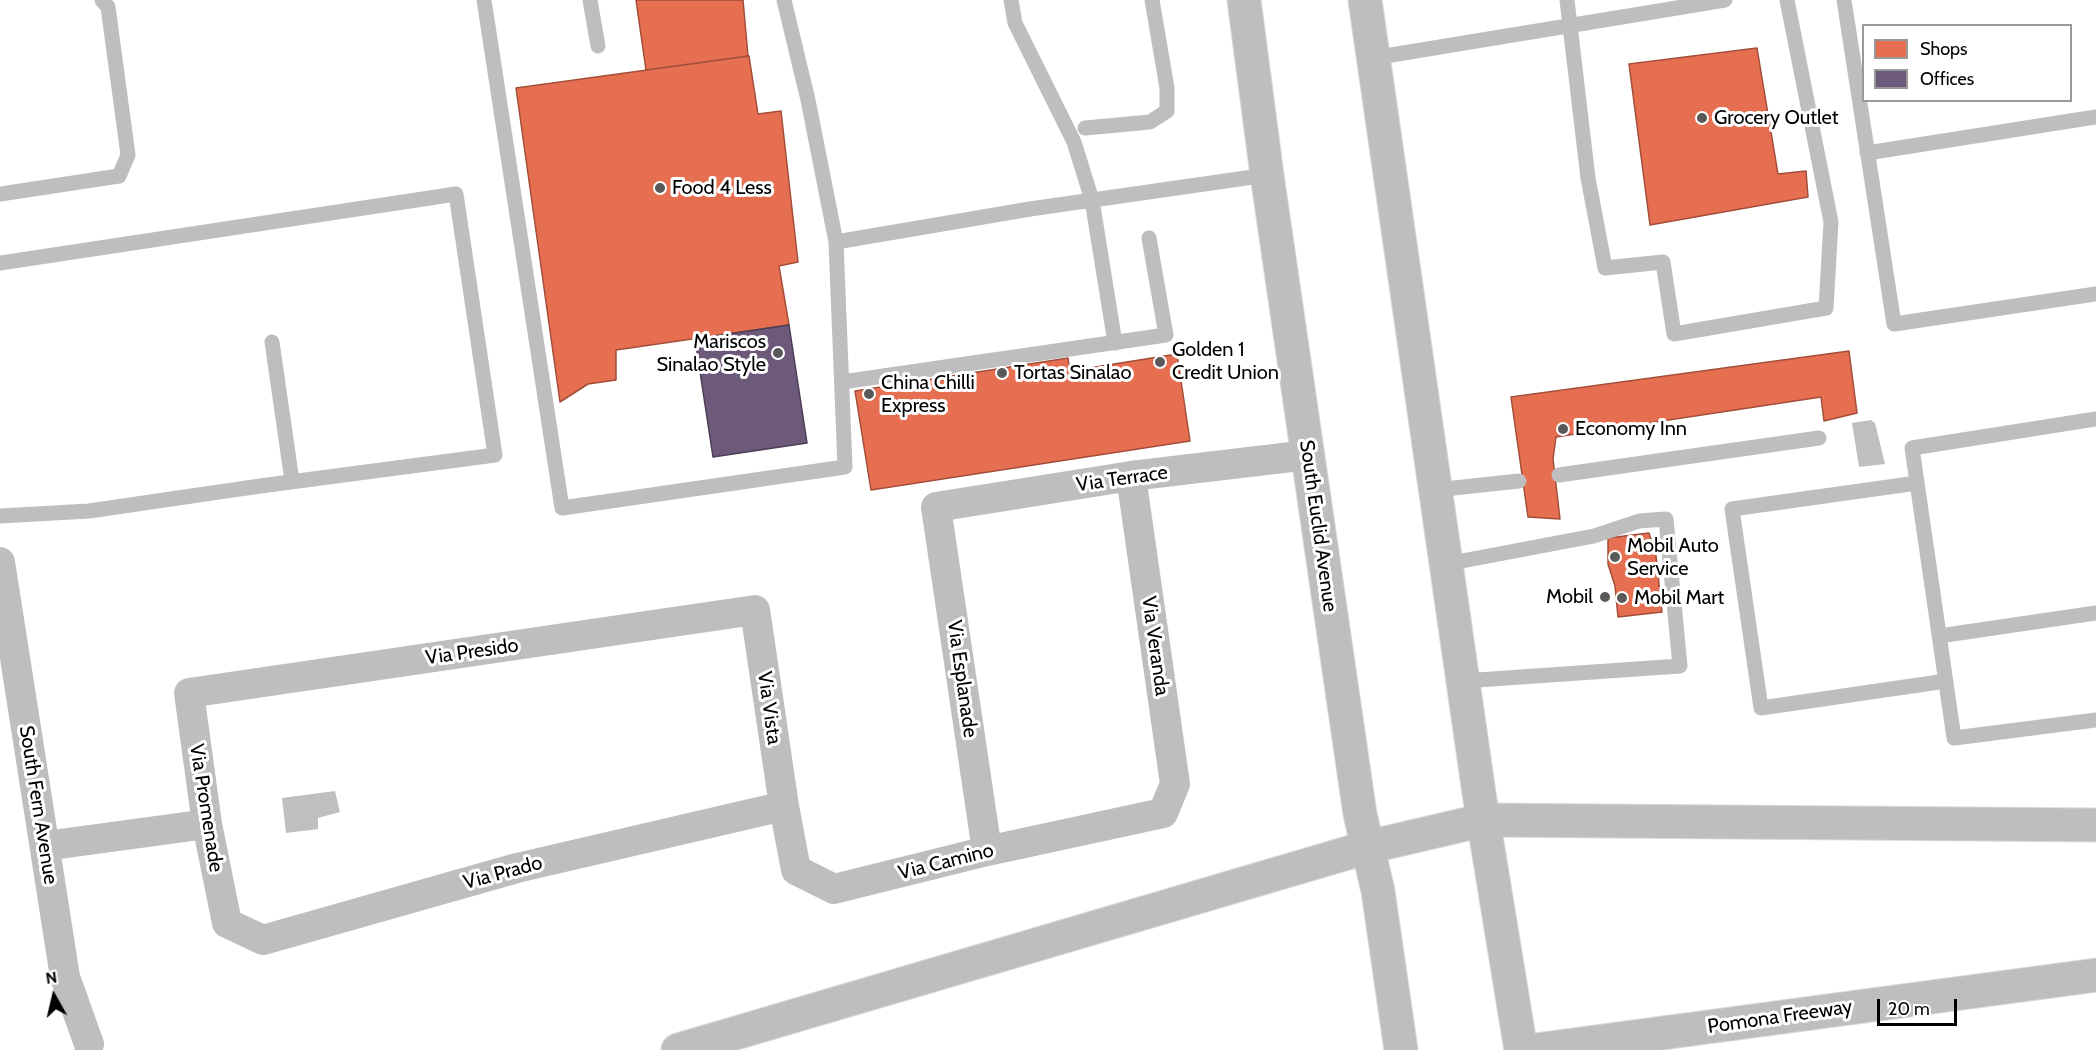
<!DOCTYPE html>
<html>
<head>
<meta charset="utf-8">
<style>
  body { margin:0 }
  #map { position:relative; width:2096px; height:1050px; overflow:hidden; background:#fff; font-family:Cabin,sans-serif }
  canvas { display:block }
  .legend { position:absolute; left:1862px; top:24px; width:210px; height:78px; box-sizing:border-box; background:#fff; border:2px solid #999; margin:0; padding:8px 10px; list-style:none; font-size:18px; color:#000 }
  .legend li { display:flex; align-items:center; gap:12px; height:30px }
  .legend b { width:30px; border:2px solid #999 }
  .north { position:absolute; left:24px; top:966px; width:60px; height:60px; -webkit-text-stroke:4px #fff; paint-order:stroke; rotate:352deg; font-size:16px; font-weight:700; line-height:24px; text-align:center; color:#000 }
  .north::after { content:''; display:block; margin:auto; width:21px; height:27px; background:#000; clip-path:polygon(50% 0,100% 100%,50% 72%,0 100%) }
  .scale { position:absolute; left:1877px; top:999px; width:80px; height:27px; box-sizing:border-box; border:3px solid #000; border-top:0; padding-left:8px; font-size:18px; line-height:21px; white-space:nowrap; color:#000; -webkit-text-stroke:4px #fff; paint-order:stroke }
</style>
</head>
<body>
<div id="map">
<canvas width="2096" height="1050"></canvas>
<ul class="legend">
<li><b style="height:16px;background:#e76f51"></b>Shops</li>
<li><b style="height:16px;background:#6d597a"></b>Offices</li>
</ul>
<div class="north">N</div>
<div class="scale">20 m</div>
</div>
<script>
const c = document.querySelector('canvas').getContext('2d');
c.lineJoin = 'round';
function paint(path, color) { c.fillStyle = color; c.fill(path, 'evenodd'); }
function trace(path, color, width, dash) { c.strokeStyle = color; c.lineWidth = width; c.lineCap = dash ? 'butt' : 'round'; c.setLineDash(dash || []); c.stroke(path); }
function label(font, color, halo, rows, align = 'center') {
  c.font = font + ' Cabin,sans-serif'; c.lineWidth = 6; c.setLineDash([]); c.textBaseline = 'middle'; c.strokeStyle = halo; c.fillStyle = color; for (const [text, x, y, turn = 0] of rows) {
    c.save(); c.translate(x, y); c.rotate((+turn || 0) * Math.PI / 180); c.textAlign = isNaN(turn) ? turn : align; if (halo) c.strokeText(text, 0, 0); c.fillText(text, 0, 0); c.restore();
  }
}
paint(new Path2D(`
  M1871 420 1875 423 1885 464 1859 467 1852 423Z
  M335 791 340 812 318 818V829L286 833 282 798Z`), '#bfbfbf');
const shops = new Path2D(`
  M636 0H743L748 56 646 70Z
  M1757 48 1778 174 1806 171 1808 197 1650 225 1629 64Z
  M749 56 758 114 781 111 798 262 779 266 789 325 616 350V380L588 384 560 402 516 88Z
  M1849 351 1857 413 1824 421 1821 397 1556 437 1553 459 1560 519 1528 517 1511 397Z
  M1177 354 1190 441 871 490 855 391 1068 358 1070 371Z
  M1649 533 1656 556 1662 612 1618 617 1615 586 1608 564V538Z`);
paint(shops, '#e76f51');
trace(shops, '#a24e39', 1.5);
const offices = new Path2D(`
  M789 325 807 443 713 457 695 339Z`);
paint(offices, '#6d597a');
trace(offices, '#4c3e55', 1.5);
const primary = new Path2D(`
  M1244 0 1267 175 1360 814 1378 891 1401 1050
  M1365 0 1480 800 1521 1050`);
const highway = new Path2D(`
  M678 1050 1368 847 1484 820 2096 825
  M1535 1050 2096 975`);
trace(primary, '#dbdbdb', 35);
trace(highway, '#dbdbdb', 35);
trace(new Path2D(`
  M484 0 562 508 845 467 836 242 1030 209 1267 175
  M590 0 598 46
  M784 0 808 100 836 242
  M1011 0 1015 23 1074 142 1092 200 1115 343
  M1567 0 1588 178 1605 268 1663 262 1674 334 1826 308 1831 222 1787 0
  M1844 0 1894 324 2096 294
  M1373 58 1725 0
  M1085 128 1150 122 1167 111V88L1152 0
  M1867 153 2096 117
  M0 194 119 176 128 155 108 7 102 0
  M0 263 456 194 495 455 260 486 89 511 0 516
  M272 342 292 481
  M842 382 1166 335 1149 238
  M2096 419 1912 448 1954 738 2096 720
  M1559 475 1819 438
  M1917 483 1732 509 1761 708 1946 681
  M1435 490 1519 481
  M1446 564 1594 536 1639 521 1666 519 1680 666 1463 681
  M1939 636 2096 613`), '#bebebe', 15);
trace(new Path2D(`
  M0 562 65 977 89 1044
  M784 806 517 868 263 940 227 923 207 824 189 693 755 610 784 806 796 870 834 889 987 851 1163 813 1175 784 1131 476
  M45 846 207 824
  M987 851 936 507 1131 476 1308 455`), '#bebebe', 30);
trace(primary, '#bebebe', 33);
trace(highway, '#bebebe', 33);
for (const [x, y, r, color] of [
  [1702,118,6,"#595959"],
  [660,188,6,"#595959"],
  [778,353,6,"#595959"],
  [1160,362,6,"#595959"],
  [1002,373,6,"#595959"],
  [869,394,6,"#595959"],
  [1563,429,6,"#595959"],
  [1615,557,6,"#595959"],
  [1605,597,6,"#595959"],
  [1622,598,6,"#595959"]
]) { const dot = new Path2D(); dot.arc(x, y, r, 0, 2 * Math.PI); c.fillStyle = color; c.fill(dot); trace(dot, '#fff', 2); }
label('20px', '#000', '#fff', [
  ["Grocery Outlet",1714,118],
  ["Food 4 Less",672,188],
  ["Mariscos",766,342,"right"],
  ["Sinalao Style",766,365,"right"],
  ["Golden 1",1172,350],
  ["Credit Union",1172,373],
  ["Tortas Sinalao",1014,373],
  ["China Chilli",881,383],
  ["Express",881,406],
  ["Economy Inn",1575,429],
  ["Mobil Auto",1627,546],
  ["Service",1627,569],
  ["Mobil",1593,597,"right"],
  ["Mobil Mart",1634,598]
], 'left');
label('20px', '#000', '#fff', [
  ["Via Terrace",1122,479,-8],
  ["South Euclid Avenue",1318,526,82],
  ["Via Veranda",1155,646,82],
  ["Via Presido",472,652,-8],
  ["Via Esplanade",962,679,82],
  ["Via Vista",769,708,82],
  ["South Fern Avenue",38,805,81],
  ["Via Promenade",206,808,81],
  ["Via Camino",946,862,-14],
  ["Via Prado",503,873,-15],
  ["Pomona Freeway",1780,1017,-8]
]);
</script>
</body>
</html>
